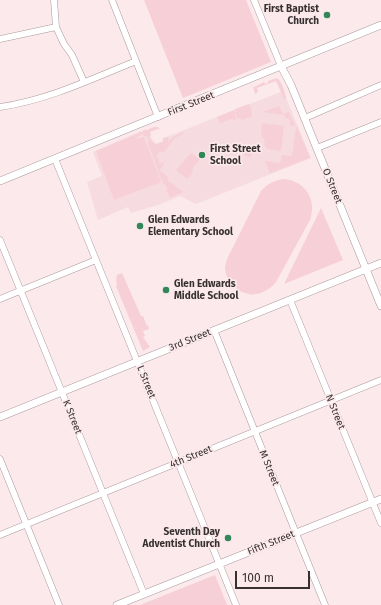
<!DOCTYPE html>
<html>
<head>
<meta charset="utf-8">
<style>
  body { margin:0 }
  #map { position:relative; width:381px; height:605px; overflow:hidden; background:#fbe9ec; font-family:"Fira Sans",sans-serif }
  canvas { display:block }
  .scale { position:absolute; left:235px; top:571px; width:75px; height:18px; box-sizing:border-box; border:2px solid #373031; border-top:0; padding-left:5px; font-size:12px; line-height:14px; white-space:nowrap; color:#373031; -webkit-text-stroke:3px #fbe9ec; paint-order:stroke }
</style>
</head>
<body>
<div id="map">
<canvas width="381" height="605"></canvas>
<div class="scale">100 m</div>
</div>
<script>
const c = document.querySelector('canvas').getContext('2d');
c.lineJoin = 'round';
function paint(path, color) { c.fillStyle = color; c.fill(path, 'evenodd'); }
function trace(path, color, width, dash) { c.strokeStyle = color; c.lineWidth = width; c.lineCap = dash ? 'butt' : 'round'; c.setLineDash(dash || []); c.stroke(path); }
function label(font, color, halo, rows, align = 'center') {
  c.font = font + ' "Fira Sans",sans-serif'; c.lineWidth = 3.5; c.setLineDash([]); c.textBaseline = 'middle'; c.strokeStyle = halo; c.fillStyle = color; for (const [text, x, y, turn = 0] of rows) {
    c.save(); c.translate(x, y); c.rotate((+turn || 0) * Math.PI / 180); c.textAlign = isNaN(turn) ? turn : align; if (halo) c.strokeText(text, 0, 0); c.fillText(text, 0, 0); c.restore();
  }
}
paint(new Path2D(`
  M283 91 311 158 196 204 180 196 161 204 131 213 128 207 98 220 87 182 102 176 93 152 146 129 155 144 163 141 164 138Z`), '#f6dbe0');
paint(new Path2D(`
  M144 0H246L271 62 183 98Z
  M277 78C282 82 285 92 286 99H284L276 81 257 88 258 92 255 94 253 87H254L264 82 265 84 268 83V81Z
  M249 104 251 108 252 116 242 120 240 118 237 119 235 109Z
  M279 106 283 114 289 112 295 126 290 125V119L285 118V115L263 112Z
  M234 110 235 112 236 120 234 121 232 119 220 123 217 117Z
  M262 123 284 126 281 151 267 149 264 144 265 143 264 139 261 136Z
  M154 127H158L160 130 158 129 150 132 151 135 149 137 152 142H154L156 145 163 142V138L168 137 169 140 167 143H168L173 137 183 132V134L175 138 164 152 162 151 161 153 159 152 156 157 160 160 158 162 161 164 162 162 164 164 159 170 169 178 167 180 183 192 170 198 166 190 168 189 165 184H163L148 143 149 142 147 136H144L143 134 137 137V139L144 137 161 182 114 200 96 151Z
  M297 127 310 158 270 173 265 161 280 163 282 155 292 156 296 128Z
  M243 145H252L251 157 246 156 241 151 235 149Z
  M191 153 199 158V161L193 167 192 174 187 179 176 170Z
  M285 179C306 182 317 200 310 220L276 282C271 288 265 292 257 294 242 297 225 283 225 267 226 263 227 258 229 255L261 191C268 183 275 180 285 179Z
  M321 208 343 260 284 284Z
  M122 273 141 316H143L147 326 148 325 149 329 143 331 145 336 143 337 150 347 143 351 116 286 117 285 116 280 117 275Z
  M215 575 227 605H140Z`), '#f7cfd6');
const minor = new Path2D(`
  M54 0 56 27 64 44 72 55 84 82
  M112 0 158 117
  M254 0 281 66
  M0 39 56 27
  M0 107C48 100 92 79 136 61
  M305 118 381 85
  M317 148 381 122
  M55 159 236 605
  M0 240 144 594
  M0 299 96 260
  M290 300 381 523
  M214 330 325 605
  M0 459 59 605
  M0 535 381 380`);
const tertiary = new Path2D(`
  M281 66 291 85 381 306
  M0 181 381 25
  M0 417 381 263
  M117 605 381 499`);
trace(minor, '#a9989b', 7);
trace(tertiary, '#a9989b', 8);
trace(minor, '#fff', 6);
trace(tertiary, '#fff', 7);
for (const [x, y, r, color] of [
  [327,15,4,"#328658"],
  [202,155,4,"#328658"],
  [140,226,4,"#328658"],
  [166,290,4,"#328658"],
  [228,538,4,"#328658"]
]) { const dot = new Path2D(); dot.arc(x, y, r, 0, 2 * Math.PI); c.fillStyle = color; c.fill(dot); trace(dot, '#fbe9ec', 1.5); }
label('bold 10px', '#373031', '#fbe9ec', [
  ["First Baptist",319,9,"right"],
  ["Church",319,21,"right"],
  ["First Street",210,149],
  ["School",210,161],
  ["Glen Edwards",148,220],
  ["Elementary School",148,232],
  ["Glen Edwards",174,284],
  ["Middle School",174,296],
  ["Seventh Day",220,532,"right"],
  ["Adventist Church",220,544,"right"]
], 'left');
label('10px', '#373031', '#fbe9ec', [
  ["First Street",191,104,-22],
  ["O Street",332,186,68],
  ["3rd Street",190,340,-22],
  ["L Street",146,382,68],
  ["N Street",335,412,68],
  ["K Street",72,417,68],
  ["4th Street",191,457,-22],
  ["M Street",269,468,68],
  ["Fifth Street",271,543,-22]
]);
</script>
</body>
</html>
